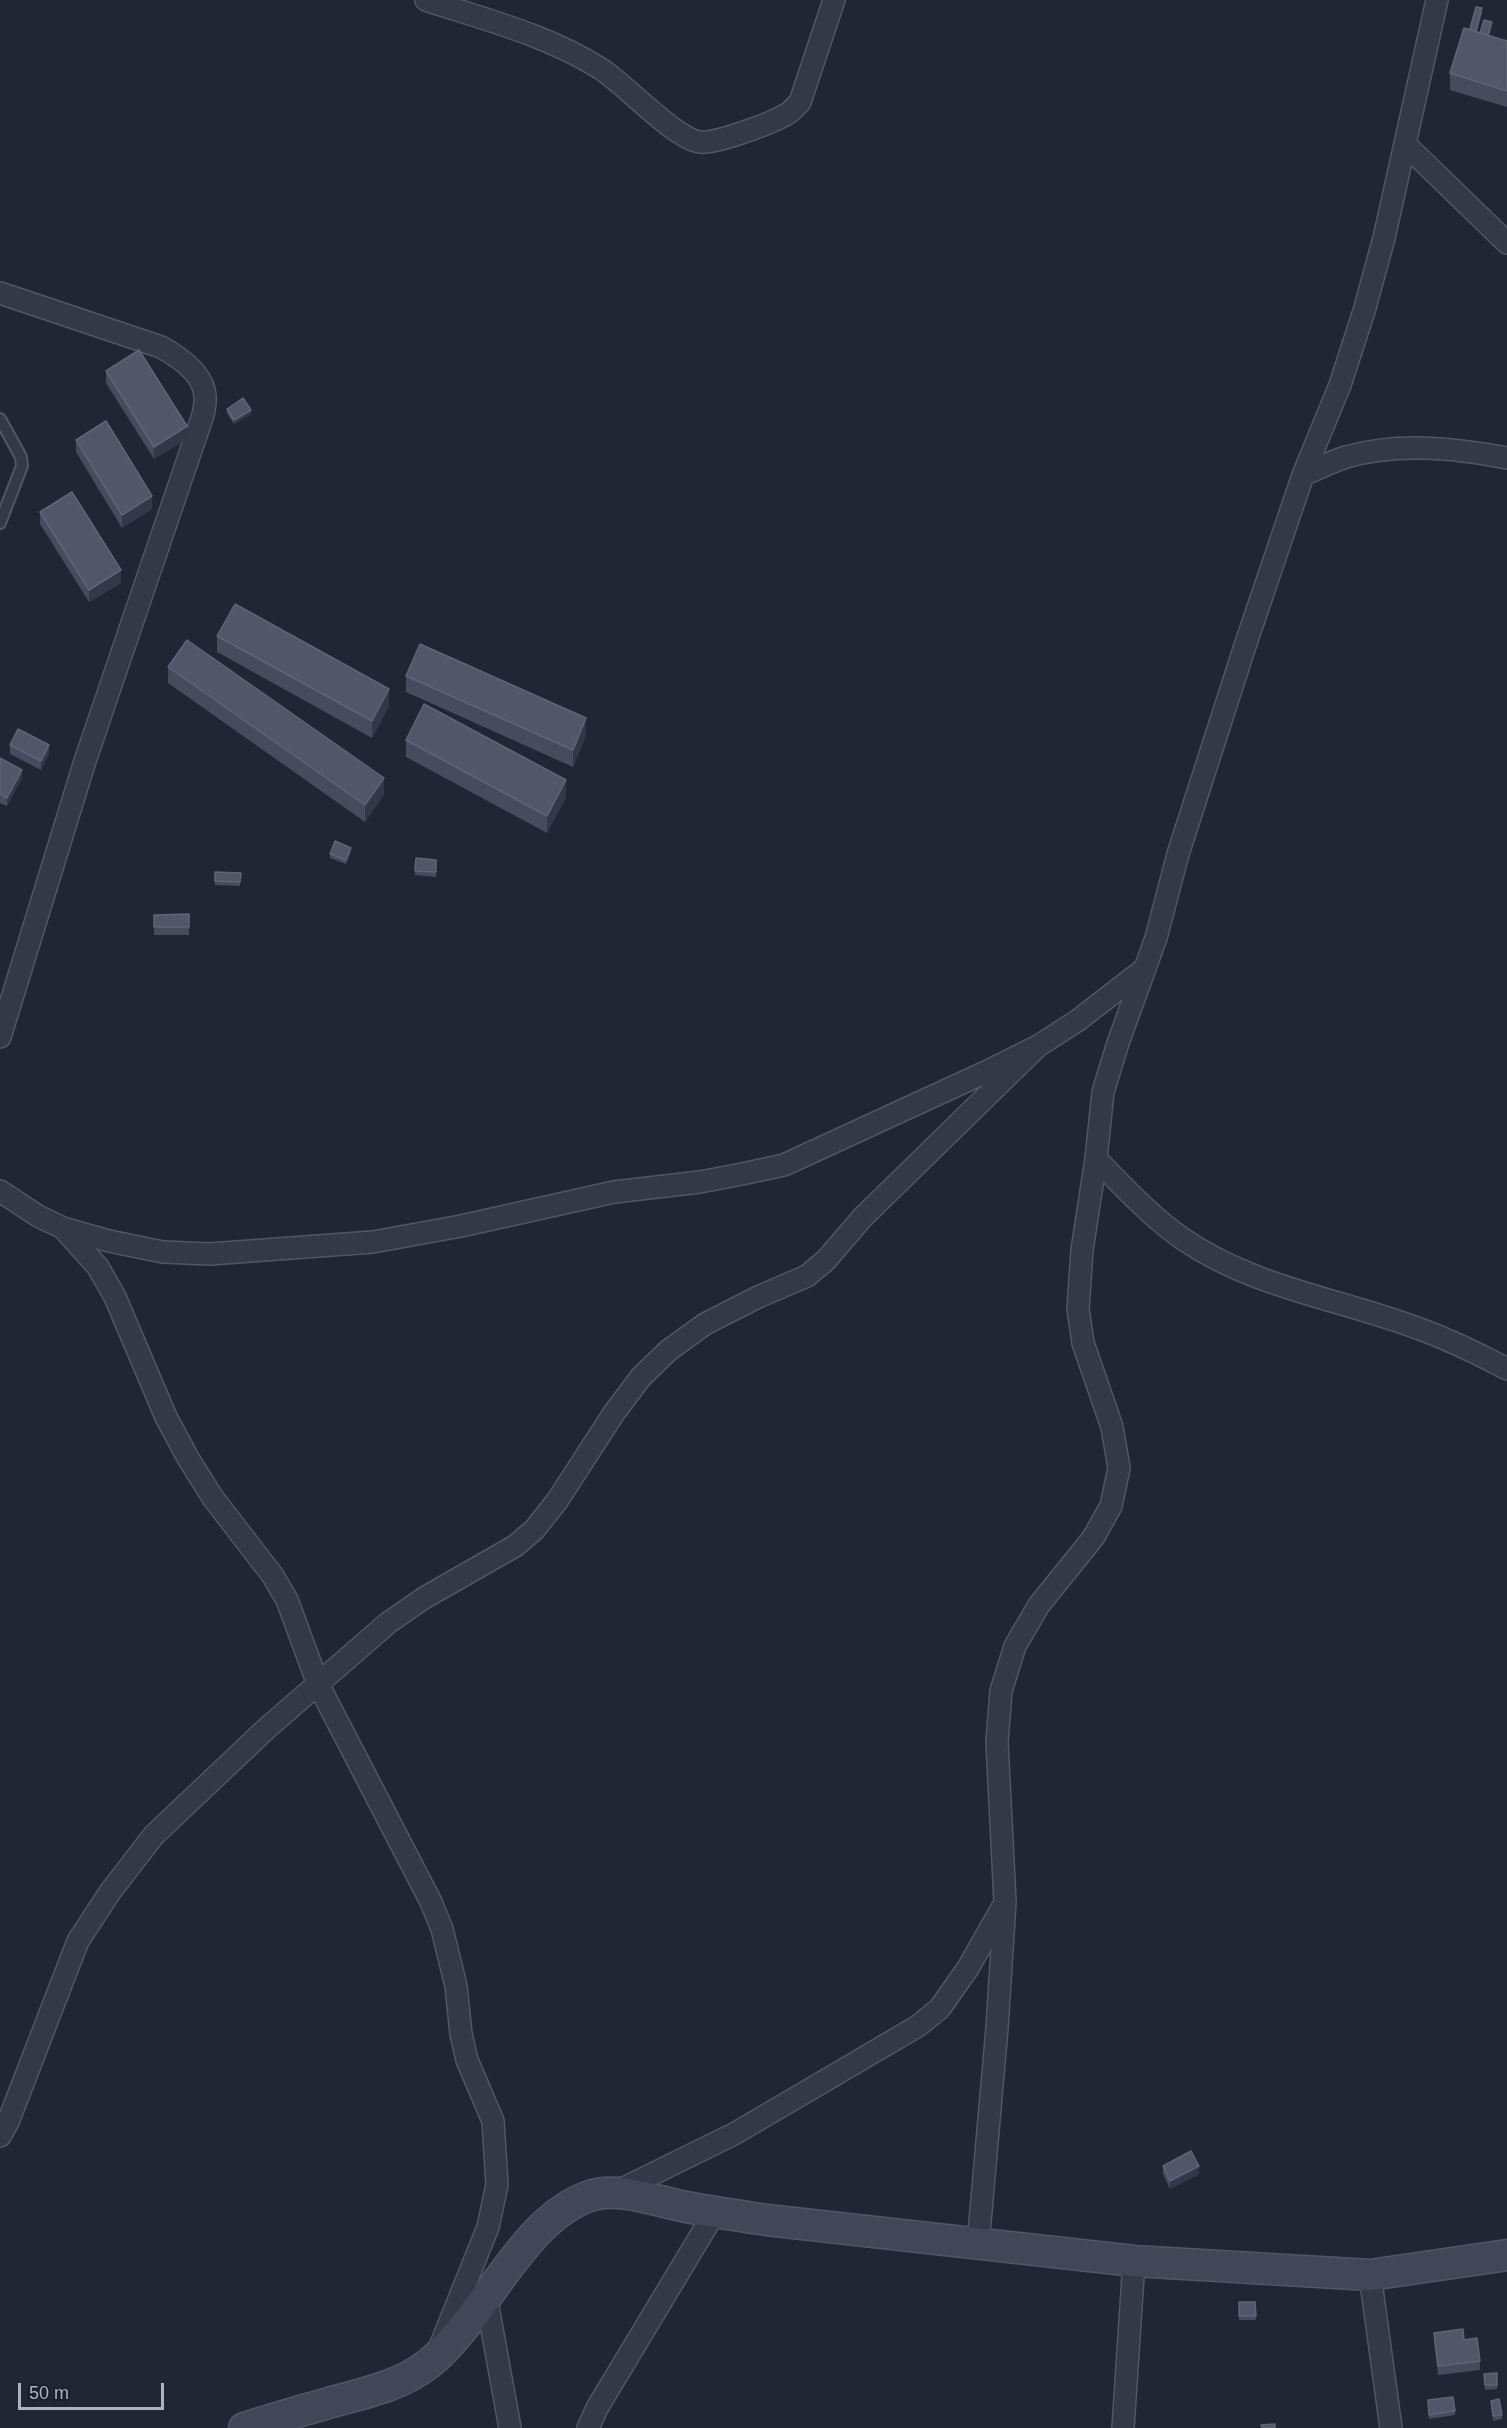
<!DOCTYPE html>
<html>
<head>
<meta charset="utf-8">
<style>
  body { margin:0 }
  #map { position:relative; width:1507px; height:2428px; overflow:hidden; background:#212635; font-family:Arial,sans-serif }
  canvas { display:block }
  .scale { position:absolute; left:18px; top:2383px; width:146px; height:27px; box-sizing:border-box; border:3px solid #afb2c3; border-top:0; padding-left:8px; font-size:18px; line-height:21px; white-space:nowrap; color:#afb2c3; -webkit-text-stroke:4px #1a1d2a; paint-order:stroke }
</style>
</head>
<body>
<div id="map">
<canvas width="1507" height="2428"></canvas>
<div class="scale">50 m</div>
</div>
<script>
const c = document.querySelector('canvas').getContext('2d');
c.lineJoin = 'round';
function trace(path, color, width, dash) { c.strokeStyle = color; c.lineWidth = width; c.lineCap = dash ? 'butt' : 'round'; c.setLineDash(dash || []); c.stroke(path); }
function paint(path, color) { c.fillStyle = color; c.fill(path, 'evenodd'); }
const lane = new Path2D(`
  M0 419 21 457 22 466 0 523`);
const street = new Path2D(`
  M426 0C486 20 548 35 601 69 626 85 675 139 700 142 716 144 772 123 787 114 792 111 796 106 800 102L834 0
  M1406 145 1507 243
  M0 293 161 347C179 357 204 374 205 396 206 402 204 409 203 415L85 761 0 1037
  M1303 475C1317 469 1331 462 1346 457 1398 442 1454 448 1507 458
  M1096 1159C1123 1186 1151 1217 1183 1239 1254 1288 1341 1299 1420 1329 1450 1340 1479 1354 1507 1369
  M0 1191 38 1216 63 1228 109 1241 163 1252 210 1254 373 1242 461 1226 614 1192 700 1182 742 1174 784 1165 988 1071 1038 1046 1077 1021 1143 970
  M63 1228 98 1267 115 1297 166 1417 188 1458 213 1498 273 1576 287 1600 318 1684 431 1902 442 1929 456 1986 461 2034 467 2060 493 2121 497 2185 488 2227 441 2344
  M0 2136 8 2122 78 1941 110 1892 154 1835 266 1729 388 1623 424 1598 515 1546 534 1530 557 1501 614 1413 641 1377 669 1350 705 1324 758 1297 807 1276 826 1260 863 1217 1038 1046
  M616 2192 734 2134 918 2026 940 2008 968 1968 1002 1908
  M978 2245 997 2028 1005 1902 997 1742 1001 1691 1015 1646 1039 1605 1093 1538 1111 1506 1119 1468 1112 1427 1083 1343 1078 1309 1082 1250 1096 1159 1103 1092 1118 1043 1156 938 1178 854 1245 646 1303 475 1340 385 1364 311 1384 238 1437 0
  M1370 2275 1391 2428
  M486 2296 510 2428
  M588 2428 597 2408 715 2212
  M1123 2428 1134 2261`);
const secondary = new Path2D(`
  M244 2428C270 2420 296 2412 322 2405 358 2394 397 2388 427 2365 485 2320 522 2216 593 2195 618 2187 660 2202 686 2207 713 2212 740 2216 767 2220L1134 2261 1370 2275 1507 2255`);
trace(lane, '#525564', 14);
trace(street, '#525564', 24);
trace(secondary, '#525564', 33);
trace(lane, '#353846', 10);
trace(street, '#353846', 21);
trace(secondary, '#434659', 30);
paint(new Path2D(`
  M1482 13 1477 32 1480 33 1492 26 1489 35 1507 41V107L1450 90V73L1470 29Z
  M106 371 187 439 154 459 106 383Z
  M227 409 251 414 234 424 227 413Z
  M76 440 152 509 122 528 76 452Z
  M40 512 121 583 89 602 40 524Z
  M217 636 389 706 372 738 217 652Z
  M168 667 384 795 365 822 168 683Z
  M406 676 586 735 573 767 406 692Z
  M406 740 566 797 547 833 406 757Z
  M10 745 49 754 41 770 10 754Z
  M0 758 22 778 7 806 0 803Z
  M351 852 346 864 330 858V854Z
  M416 858 436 860V877L415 875Z
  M215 872 241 873 240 886 215 885Z
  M189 914V935H154V915Z
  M1163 2166 1199 2174 1170 2189 1163 2174Z
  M1239 2302H1255L1256 2320H1239Z
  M1434 2333 1464 2340 1480 2361V2370L1438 2375 1434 2341Z
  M1497 2373V2389L1485 2390 1484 2374Z
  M1428 2400 1455 2411V2415L1429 2419Z
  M1491 2401 1502 2415V2419L1493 2421Z`), '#464b5e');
paint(new Path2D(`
  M1482 8V13L1474 44V40Z
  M251 410V414L234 424V420Z
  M187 426V439L154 459V447Z
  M152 496V509L122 528V515Z
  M121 570V583L89 602V590Z
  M389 689V706L372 738V721Z
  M586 718V735L573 767V750Z
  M49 745V754L41 770V761Z
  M22 770V778L7 806V798Z
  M384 778V795L365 822V805Z
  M566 780V797L547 833V816Z
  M351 848V852L346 864V860Z
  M1199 2166V2174L1170 2189V2181Z`), '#323749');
const building = new Path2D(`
  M1476 7 1482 8 1476 31 1470 29Z
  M1484 20 1492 22 1488 35 1480 33Z
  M1464 28 1507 41V91L1450 73Z
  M139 350 187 426 154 447 106 371Z
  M243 398 251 410 234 420 227 409Z
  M106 421 152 496 122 515 76 440Z
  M72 492 121 570 89 590 40 512Z
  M235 604 389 689 372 721 217 636Z
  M187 640 384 778 365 805 168 667Z
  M420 644 586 718 573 750 406 676Z
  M424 704 566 780 547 816 406 740Z
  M18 729 49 745 41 761 10 745Z
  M0 758 22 770 7 798 0 794Z
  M335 841 351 848 346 860 330 854Z
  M416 858 436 860V872L415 871Z
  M215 872 241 873 240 882 215 881Z
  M189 914V927H154V915Z
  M1191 2151 1199 2166 1170 2181 1163 2166Z
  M1239 2302H1255L1256 2316H1239Z
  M1463 2329 1464 2340 1477 2338 1480 2361 1438 2366 1434 2333Z
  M1497 2373V2385H1485L1484 2374Z
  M1453 2397 1455 2411 1429 2415 1428 2400Z
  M1499 2399 1502 2415 1493 2416 1491 2401Z
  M1275 2424V2428H1262L1261 2425Z`);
paint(building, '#515669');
trace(building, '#606477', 1.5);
</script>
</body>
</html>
